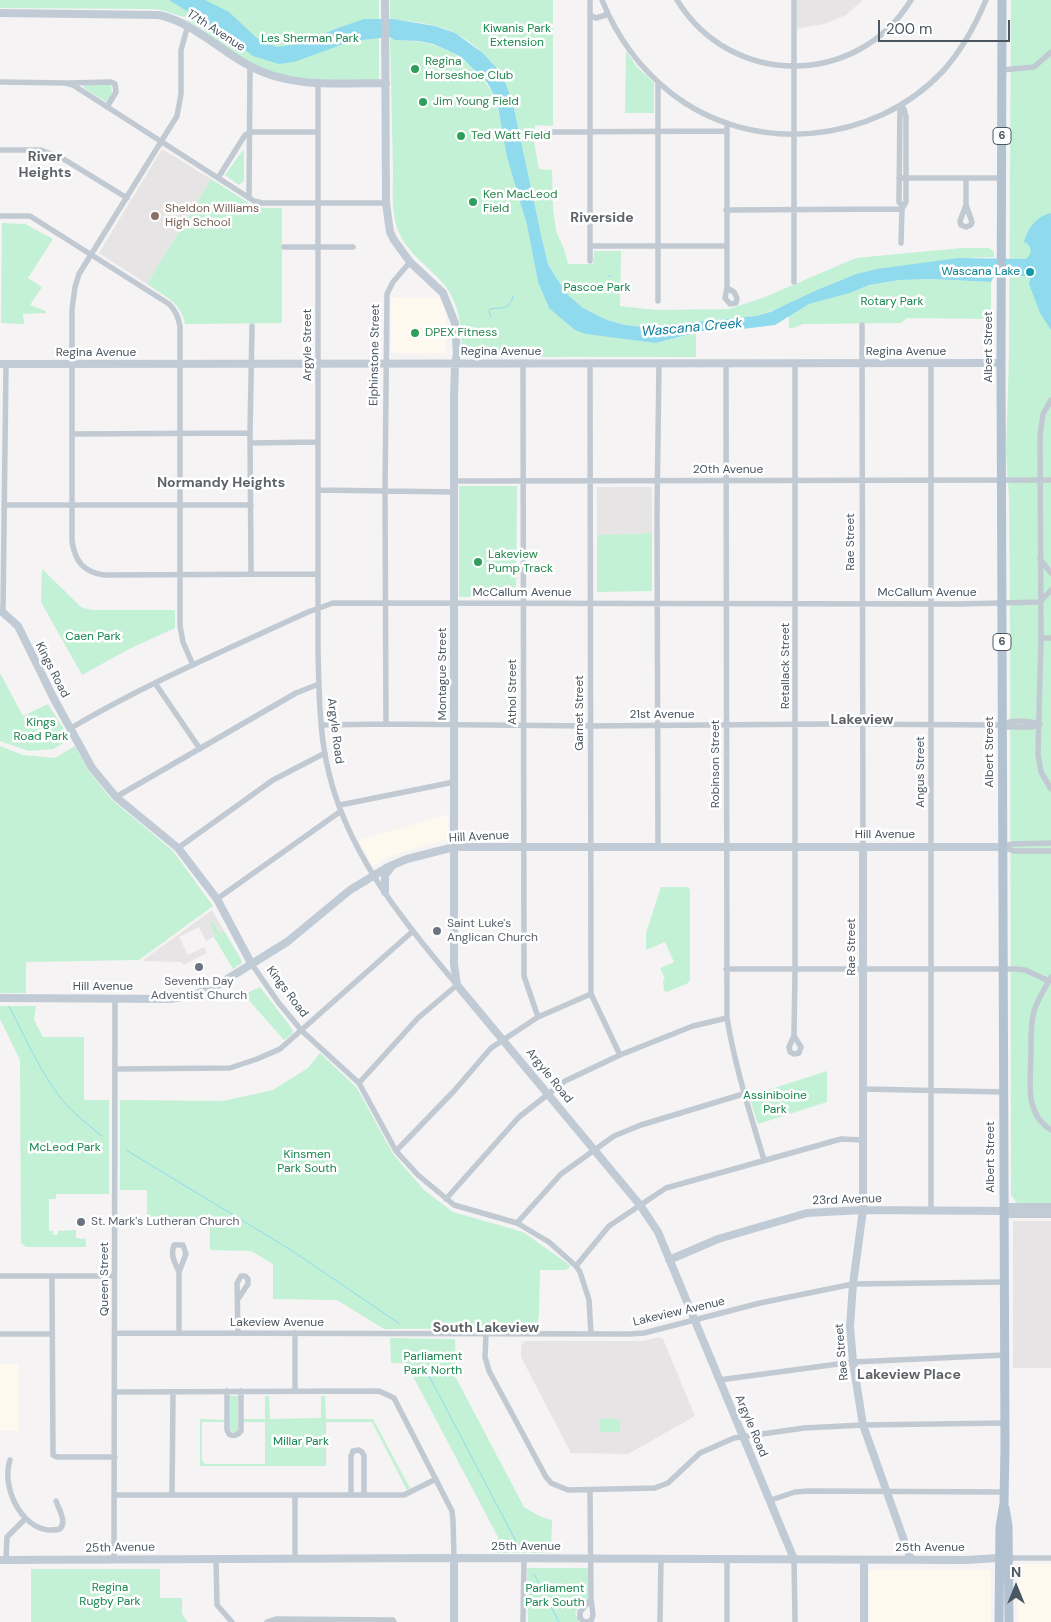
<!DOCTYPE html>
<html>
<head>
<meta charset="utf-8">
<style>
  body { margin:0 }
  #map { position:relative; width:1051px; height:1622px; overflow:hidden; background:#f5f3f3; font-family:"DM Sans",sans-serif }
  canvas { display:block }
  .north { position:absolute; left:991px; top:1562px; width:50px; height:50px; -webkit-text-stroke:4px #fff; paint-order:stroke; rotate:0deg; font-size:14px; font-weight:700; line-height:20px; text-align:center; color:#4a5661 }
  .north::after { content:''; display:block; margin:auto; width:18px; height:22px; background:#4a5661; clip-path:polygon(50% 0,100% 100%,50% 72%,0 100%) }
  .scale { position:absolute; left:878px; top:20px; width:132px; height:22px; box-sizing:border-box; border:2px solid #4a5661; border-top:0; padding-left:6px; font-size:15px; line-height:18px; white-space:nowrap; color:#4a5661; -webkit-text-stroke:4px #fff; paint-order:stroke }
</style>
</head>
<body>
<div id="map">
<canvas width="1051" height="1622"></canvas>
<div class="north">N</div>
<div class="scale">200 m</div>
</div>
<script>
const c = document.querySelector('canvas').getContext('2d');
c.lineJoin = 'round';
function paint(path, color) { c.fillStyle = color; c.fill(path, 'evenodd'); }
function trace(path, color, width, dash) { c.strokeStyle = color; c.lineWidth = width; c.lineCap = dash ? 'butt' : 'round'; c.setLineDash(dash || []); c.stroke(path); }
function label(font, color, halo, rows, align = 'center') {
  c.font = font + ' "DM Sans",sans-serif'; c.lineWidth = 5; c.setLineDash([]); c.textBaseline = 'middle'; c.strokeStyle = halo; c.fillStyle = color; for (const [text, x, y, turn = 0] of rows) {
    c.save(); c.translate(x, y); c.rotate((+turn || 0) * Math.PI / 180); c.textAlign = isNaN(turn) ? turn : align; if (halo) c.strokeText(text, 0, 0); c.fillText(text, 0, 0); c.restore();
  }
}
paint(new Path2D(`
  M438 296 444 307 446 319V354L393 353 391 351V297L435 298Z
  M449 814 448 839 393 855 372 866 359 840Z
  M0 1364H18L19 1431H0Z
  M1017 1564H1051V1622H1018Z
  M869 1570H991V1622H869Z`), '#fdf9ef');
paint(new Path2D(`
  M796 0H863L846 15 824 24 796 29Z
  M162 149 211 179 147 284 99 253Z
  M597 487H652V533L597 535Z
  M212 910 224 931 206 941 199 927 179 937 188 955 204 947 207 953 183 965 182 962 142 961Z
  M1013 1221H1051V1368H1013Z
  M659 1337 663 1339 695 1416 628 1454 571 1453 521 1357V1345L525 1341H643Z`), '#e6e4e5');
paint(new Path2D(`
  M0 0H379V80C336 80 290 84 251 63 228 51 209 33 187 20V18L161 10 152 9 0 8Z
  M390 0H553V126L535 125 534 142 539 169 552 170 553 209 556 231 564 249 568 264H593L594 251H621L620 306 656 310 729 309 765 297 856 258 962 248H989L994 252V257C967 257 941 260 914 265 895 269 874 268 854 275 821 287 790 306 756 316L644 327 625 325 607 320 583 308 568 295 555 276 548 264 542 239 512 99C500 64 472 36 436 26 422 22 405 21 390 19Z
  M1011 0H1051V1203H1017L1011 1195 1010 599 1009 496 1006 454 1009 355Z
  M390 37 396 40C440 40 471 57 494 95L527 225 538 282 549 308 656 343 696 333V357H466L462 353C462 326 459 298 439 279 424 263 406 251 398 230 391 213 393 189 393 170 392 126 391 81 390 37Z
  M626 51 637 67 654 83V113H625Z
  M84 85H111L112 94 108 102H106L84 88Z
  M243 150 244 152V181L239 185 225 175Z
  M211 179 252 205 265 208H282V323L185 324C182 303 163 295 147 284Z
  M2 223 25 224 53 239 28 278 42 287 30 305 46 311V313L23 314 24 324 1 323Z
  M932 279 991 282V319L907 318 901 323 803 324 794 328H789V316L809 304 850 293 869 285 900 280Z
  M459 486H517L516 597H459Z
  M652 533V591L597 592V535Z
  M42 569 81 607 91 610H175V628L127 650 82 675 41 602Z
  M0 673 23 716 48 704 70 739 53 749 29 751 0 741Z
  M0 746 23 755 55 758 75 746 88 770 111 799 173 851 213 906 139 960 26 962V993H0Z
  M661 887H688L690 890V980L688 983 667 992 664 991 663 980 665 979 660 968 674 962 665 942 646 950V933Z
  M213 921 219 933 224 931 241 959 242 963 233 969 214 937 217 935H215L212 930 213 929 210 923Z
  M260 987 293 1030 292 1034 284 1040 246 997 247 993Z
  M0 1006H36L34 1020 43 1037H84V1100H109V1194H56V1199H49V1231H53V1235H58V1231L76 1230V1238L86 1239V1247H26L21 1243 20 1060 0 1019Z
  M320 1053 357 1088 393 1154 424 1190 453 1212 523 1232 571 1266 566 1270H540L539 1314 537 1328 384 1329 337 1300 273 1299V1264L251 1251 210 1250V1225L196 1218 147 1217V1190H120V1100L223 1101 273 1090 308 1068Z
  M827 1071V1102L758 1124 749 1096Z
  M390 1338 455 1339 456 1378 524 1507 541 1517 552 1520 551 1553H497L498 1537 406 1363H391Z
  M230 1396H238V1431L234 1433 230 1430Z
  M265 1396H269L270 1419 321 1418V1396H325L326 1419H373L410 1488 407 1490 372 1422H326V1466H200V1419L225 1420 224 1422H202V1460L205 1464H265V1422H243V1419H265Z
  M600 1419H620V1432H600Z
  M527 1568H588L589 1596 575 1613 579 1622H528Z
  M31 1569H160V1598H182V1614L188 1622H31Z`), '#c3f1d5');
paint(new Path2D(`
  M169 0H205L229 12 260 41 277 47 302 43 338 28 364 19H393L435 26 455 33 483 53 501 73 512 99 542 239 548 264 555 276 568 295 583 308 607 320 625 325 644 327 756 316 770 312 817 290 856 274 877 269 958 258 1026 259C1033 253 1032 245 1024 242 1028 227 1036 217 1051 213V330L1040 313 1029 284 1030 279 1026 276H994L991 282 932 279 900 280 869 285 850 293 809 304 775 325 742 329 702 331 656 343 586 334 575 330 549 308 538 282 527 225 507 157 498 107 494 95 487 82 461 57 447 50 433 44 419 41 395 40 390 37 352 41 294 62 279 64 253 56 224 34Z`), '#90daee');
trace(new Path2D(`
  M608 276H611
  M491 317 489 311 490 309C503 307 509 311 513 296
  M9 1006C24 1035 38 1067 57 1093 69 1110 86 1123 102 1136
  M126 1150 291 1250 400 1324
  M416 1351 520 1549
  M534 1574 559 1622`), '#90daee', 1);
trace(new Path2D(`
  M590 0V261
  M602 0C617 37 639 68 671 93 751 156 874 145 943 71 962 50 975 26 986 0
  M677 0C731 88 857 88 911 0
  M590 15 596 18 606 15 607 11
  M188 25 181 50V94L177 116 79 274 75 287 72 309V541C75 561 83 572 104 575L318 574
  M1002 70 1034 67 1051 52
  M0 82 66 83 73 85 254 201 262 203H386
  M69 83 111 82 115 84 116 92 107 107
  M318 83V650C319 687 319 724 326 760 343 848 401 919 457 985L418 1018 359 1083
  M900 106 904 109 906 117V202L902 209 901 243
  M900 106 899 202 903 206
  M727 123V288L725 298 730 304 736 303 737 298 734 292 727 288
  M547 132 727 131
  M0 150H41L62 158 127 198
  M218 178 245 135 250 132H318
  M899 178H1002
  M249 198 250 67
  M966 205 972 222 971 225 966 227 961 225 960 221 966 205V178
  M726 210 902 209
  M0 216H30L169 304C176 311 178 317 180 326V626L183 642 193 665
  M590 246H726
  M284 247H353
  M794 282V0
  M658 301V82
  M862 325 863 847
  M726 363 727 1018C735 1067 750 1113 764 1160
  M931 363V1211
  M523 364 524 976 538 1017
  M590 364 591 994 620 1055
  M1051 400 1043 414 1040 436 1041 638 1038 754 1041 772 1051 789
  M72 434 250 433
  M250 443 318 442
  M454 481 1051 480
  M318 490 454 492
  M4 505H251
  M1040 559 1051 573
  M251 573 250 433 252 326
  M3 611 6 364
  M1041 638H1051
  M155 683 200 749
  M386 724 385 491 387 294 393 282 410 262
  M321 725 386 724 590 726 828 724 1003 725 1007 727H1032L1040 724
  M1003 725C1011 719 1030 721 1040 724
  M71 728C147 683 228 649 308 612L333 603 960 604 1040 602 1051 590
  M116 797 296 693 319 684
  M340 805 454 782
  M1003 846 1013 844 1051 843
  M658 847 657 512 659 364
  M1002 847 1014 851H1051
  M178 848 273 780 325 753
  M217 899 341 811
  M251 963 278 1002 302 1031 359 1083 396 1151 418 1175 454 1205 517 1223 549 1242 576 1266 580 1272 589 1300 591 1334
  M726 969H1015L1025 970 1049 981
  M1051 977C1045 988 1038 999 1034 1011 1030 1026 1031 1042 1031 1057 1030 1083 1025 1114 1051 1130
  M794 1036 801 1047 799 1053 794 1054 790 1052 789 1047 794 1036 795 970V363
  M115 1069 230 1068 257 1059 280 1049 413 931
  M863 1089 1003 1092
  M396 1151 454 1091 491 1048 538 1017 591 994
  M446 1199 519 1117 565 1081 620 1055 693 1026 727 1018
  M517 1223 561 1174 614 1136 641 1125 743 1094
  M576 1266 609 1226 666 1188 841 1139 863 1140
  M0 1276H114
  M52 1276 53 1455 57 1457H115
  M115 1333 629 1334 644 1333 760 1303 853 1284 1004 1282
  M179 1333V1272L186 1254 183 1245H174C170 1255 175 1263 179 1272
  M238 1333 237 1283 241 1276H245L248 1279V1284L238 1299
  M295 1333V1391
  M0 1334H52
  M486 1334 485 1357 489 1371 546 1477 551 1483 568 1490 655 1488 668 1483 700 1453 734 1438 804 1428 863 1425 1005 1423
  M719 1380 853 1362 1005 1355
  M227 1391V1430L229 1434C233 1437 238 1435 241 1431V1391
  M115 1392 379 1391 394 1398 452 1511 453 1520 454 1558
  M10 1460C0 1489 25 1538 60 1529 67 1521 59 1510 56 1501
  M351 1494V1456L353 1451 359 1450 362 1452 364 1456V1494
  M115 1495H404L436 1479
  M172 1495 173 1392
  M771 1500 795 1492 809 1491 1004 1492
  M1006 1558H1051
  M216 1559 217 1605 232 1622
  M295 1559V1495
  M727 1559V1622
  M794 1559 795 1622
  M6 1560 7 1537 24 1520
  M114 1560 115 999
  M267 1622 276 1619 393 1620 394 1622
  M523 1622 524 1559
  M584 1622 580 1618V1612L591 1599
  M586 1622 591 1621 593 1615 591 1599 590 1490
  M660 1622 661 1559`), '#c1cad2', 5.5);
trace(new Path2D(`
  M385 0 386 203 390 232 394 240 410 262 443 293 455 323 457 354 455 363 454 401V964L457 985 640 1205 658 1232 794 1559
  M0 13 159 15C194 23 218 49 248 65 290 89 340 83 386 83
  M0 364 1001 363
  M0 610 18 626 53 697 92 768 116 797 178 848 217 899 251 963
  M863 847V1210L853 1284 850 1326 853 1362 863 1425 911 1560
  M385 892V875L392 866
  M0 998 170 999 191 996 216 986 287 942 350 890 388 867 407 859 454 847H1002
  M1004 1207H1051
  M1004 1214H1051
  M669 1260 718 1239 807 1213 863 1210 1004 1211
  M454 1558V1622
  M0 1560 454 1558 965 1560 999 1558
  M864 1622V1560`), '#c1cbd6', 8);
trace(new Path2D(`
  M1005 1508 1008 1526 1009 1622
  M999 1622 1000 1527 1004 1503 1005 1447 1001 363 1002 0`), '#b3c2d1', 9);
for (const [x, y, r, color] of [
  [415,69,5,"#2e9e5b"],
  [423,102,5,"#2e9e5b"],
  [461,136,5,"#2e9e5b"],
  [473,202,5,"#2e9e5b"],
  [155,216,5,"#8d6e63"],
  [1030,272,5,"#0f9aa8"],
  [415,333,5,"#2e9e5b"],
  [478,562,5,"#2e9e5b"],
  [437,931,5,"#6b7280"],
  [199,967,5,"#6b7280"],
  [81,1222,5,"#6b7280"]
]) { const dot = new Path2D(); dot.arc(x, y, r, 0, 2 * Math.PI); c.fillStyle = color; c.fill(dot); trace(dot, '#fff', 2); }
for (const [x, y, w] of [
  [1002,136,18],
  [1002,642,18]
]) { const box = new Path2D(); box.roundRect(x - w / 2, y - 8.5, w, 17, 4); c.fillStyle = '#fff'; c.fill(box); trace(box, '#4a5661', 1); }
label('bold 11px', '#4a5661', null, [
  ["6",1002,136],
  ["6",1002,642]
]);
label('12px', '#17864f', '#fff', [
  ["Kiwanis Park",517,29],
  ["Extension",517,43],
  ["Les Sherman Park",310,39],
  ["Pascoe Park",597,288],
  ["Rotary Park",892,302],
  ["Caen Park",93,637],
  ["Kings",41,723],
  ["Road Park",41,737],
  ["Assiniboine",775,1096],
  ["Park",775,1110],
  ["McLeod Park",65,1148],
  ["Kinsmen",307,1155],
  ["Park South",307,1169],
  ["Parliament",433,1357],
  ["Park North",433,1371],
  ["Millar Park",301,1442],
  ["Regina",110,1588],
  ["Rugby Park",110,1602],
  ["Parliament",555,1589],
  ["Park South",555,1603]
]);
label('12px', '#4a5661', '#fff', [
  ["17th Avenue",216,31,33],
  ["Argyle Street",308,345,-90],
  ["Albert Street",989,347,-90],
  ["Regina Avenue",501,352],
  ["Regina Avenue",906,352],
  ["Regina Avenue",96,353],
  ["Elphinstone Street",375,355,-89],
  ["20th Avenue",728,470],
  ["Rae Street",851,542,-90],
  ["McCallum Avenue",522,593],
  ["McCallum Avenue",927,593],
  ["Retallack Street",786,666,-90],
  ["Kings Road",52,670,63],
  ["Montague Street",443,674,-90],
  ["Athol Street",513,692,-90],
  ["Garnet Street",580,713,-90],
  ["21st Avenue",662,715],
  ["Argyle Road",335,731,83],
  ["Albert Street",990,752,-90],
  ["Robinson Street",716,764,-90],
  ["Angus Street",921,772,-90],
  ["Hill Avenue",885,835],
  ["Hill Avenue",479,837,-3],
  ["Rae Street",852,947,-90],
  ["Hill Avenue",103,987],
  ["Kings Road",287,992,53],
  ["Argyle Road",549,1076,51],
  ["Albert Street",991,1157,-90],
  ["23rd Avenue",847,1200,-2],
  ["Queen Street",105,1279,-90],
  ["Lakeview Avenue",679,1312,-13],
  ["Lakeview Avenue",277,1323],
  ["Rae Street",842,1352,-95],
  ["Argyle Road",751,1426,67],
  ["25th Avenue",526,1547],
  ["25th Avenue",120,1548,-1],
  ["25th Avenue",930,1548]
]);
label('12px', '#27864d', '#fff', [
  ["Regina",425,62],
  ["Horseshoe Club",425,76],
  ["Jim Young Field",433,102],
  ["Ted Watt Field",471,136],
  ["Ken MacLeod",483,195],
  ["Field",483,209],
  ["DPEX Fitness",425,333],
  ["Lakeview",488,555],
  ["Pump Track",488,569]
], 'left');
label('12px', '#785e54', '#fff', [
  ["Sheldon Williams",165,209],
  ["High School",165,223]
], 'left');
label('12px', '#0d838f', '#fff', [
  ["Wascana Lake",1020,272]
], 'right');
label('12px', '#5b616d', '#fff', [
  ["Saint Luke's",447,924],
  ["Anglican Church",447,938],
  ["Seventh Day",199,982,"center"],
  ["Adventist Church",199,996,"center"],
  ["St. Mark's Lutheran Church",91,1222]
], 'left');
label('bold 14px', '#5f6368', '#fff', [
  ["River",45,157],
  ["Heights",45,173],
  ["Riverside",602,218],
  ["Normandy Heights",221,483],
  ["Lakeview",862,720],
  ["South Lakeview",486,1328],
  ["Lakeview Place",909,1375]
]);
label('italic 14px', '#0c7c9b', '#fff', [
  ["Wascana Creek",692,328,-5]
]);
</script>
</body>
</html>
